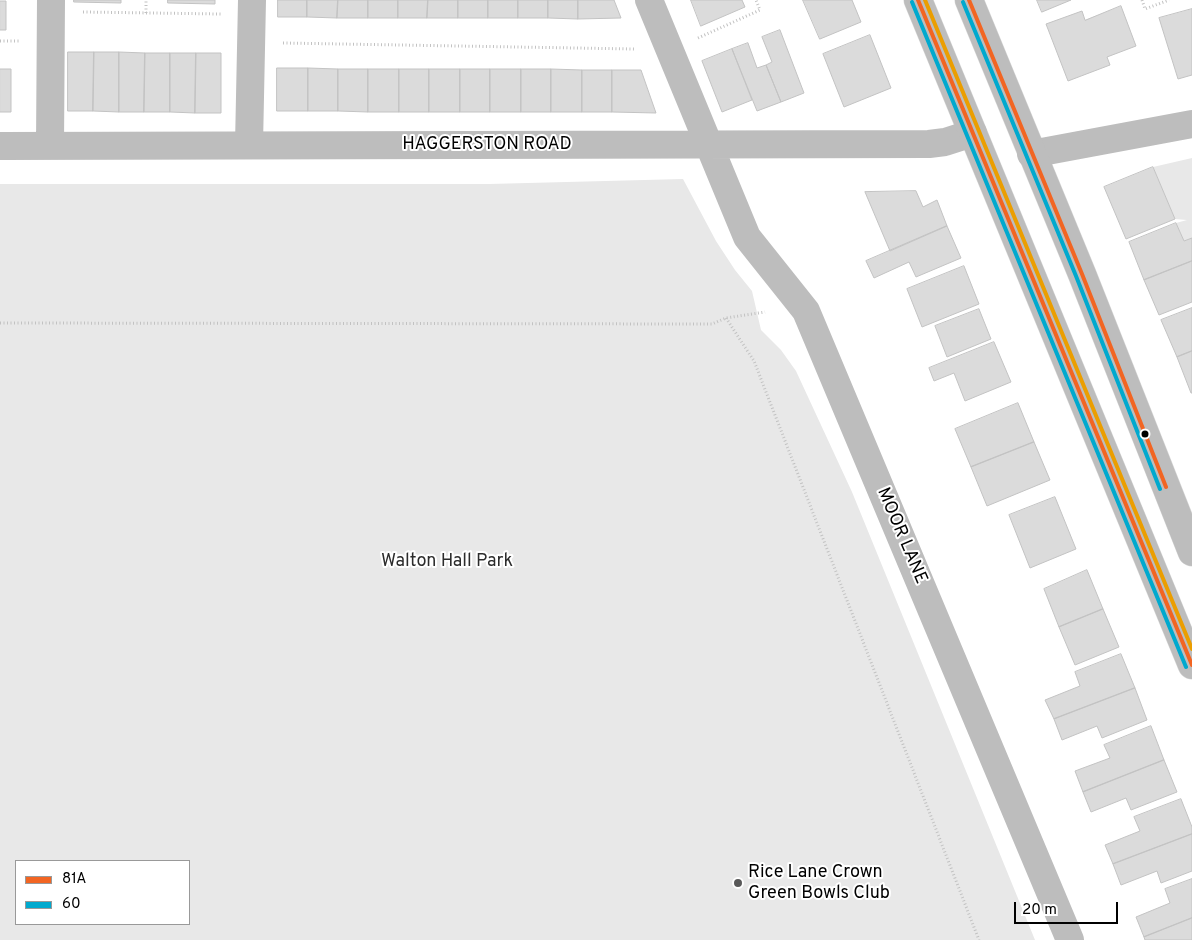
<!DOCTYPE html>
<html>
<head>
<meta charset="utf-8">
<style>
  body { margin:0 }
  #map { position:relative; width:1192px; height:940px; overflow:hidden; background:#fff; font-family:Overpass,sans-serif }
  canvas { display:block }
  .legend { position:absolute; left:15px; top:860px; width:175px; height:65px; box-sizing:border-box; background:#fff; border:1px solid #999; margin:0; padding:6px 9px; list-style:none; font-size:15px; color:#000 }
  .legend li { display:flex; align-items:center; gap:10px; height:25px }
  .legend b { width:25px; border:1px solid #999 }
  .scale { position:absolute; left:1014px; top:902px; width:104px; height:22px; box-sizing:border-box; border:2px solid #000; border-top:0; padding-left:6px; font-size:15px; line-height:18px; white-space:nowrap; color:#000; -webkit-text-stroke:4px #fff; paint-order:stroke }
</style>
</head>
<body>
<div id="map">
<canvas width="1192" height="940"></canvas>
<ul class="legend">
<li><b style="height:6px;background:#f26522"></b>81A</li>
<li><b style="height:6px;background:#00a9ce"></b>60</li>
</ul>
<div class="scale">20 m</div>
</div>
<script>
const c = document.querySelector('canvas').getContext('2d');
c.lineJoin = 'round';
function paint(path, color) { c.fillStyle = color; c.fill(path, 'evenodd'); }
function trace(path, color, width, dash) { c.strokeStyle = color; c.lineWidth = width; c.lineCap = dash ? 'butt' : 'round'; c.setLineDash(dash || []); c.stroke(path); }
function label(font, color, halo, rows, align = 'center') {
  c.font = font + ' Overpass,sans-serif'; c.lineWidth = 4; c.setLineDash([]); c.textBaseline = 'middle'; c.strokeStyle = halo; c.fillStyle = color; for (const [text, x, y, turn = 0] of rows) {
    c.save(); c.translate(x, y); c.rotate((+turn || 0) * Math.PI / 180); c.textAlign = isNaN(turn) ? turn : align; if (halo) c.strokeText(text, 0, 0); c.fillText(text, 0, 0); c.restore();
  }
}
paint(new Path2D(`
  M1192 158V238L1184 241 1176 223 1187 220 1175 219 1153 167Z
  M683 179 716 241 735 270 752 291 761 330 781 350 796 371 852 492 1035 940H0V184H489ZM16 861H189V924H16Z`), '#e8e8e8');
const building = new Path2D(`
  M74 0H121V3L74 2Z
  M168 0H215V4L168 3Z
  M278 0H307V17H278Z
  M307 0H338L337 18 307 17Z
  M338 0H368V18H337Z
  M368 0H398V18H368Z
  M398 0H428L427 18H398Z
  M428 0H458V18H427Z
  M458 0H488V18H458Z
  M488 0H518V18H488Z
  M518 0H548V18H518Z
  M548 0H578V19L548 18Z
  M578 0H614L621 18 578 19Z
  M691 0H742L745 7 701 26Z
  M803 0H852L861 22 820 39Z
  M1037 0H1071L1042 12Z
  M0 1H6V30H0Z
  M1121 6 1136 46 1107 57 1110 65 1068 81 1046 24 1082 11 1085 20Z
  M1192 9V75L1178 79 1159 18Z
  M780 30 804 93 781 102 766 65 772 62 762 37Z
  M870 35 891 88 844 107 823 54Z
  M748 43 757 68 766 65 781 102 757 111 732 49Z
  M732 49 752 100 722 112 702 61Z
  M68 52H94L93 111H68Z
  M94 52H119V112L93 111Z
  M119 52 145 53 144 112H119Z
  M145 53H170V112H144Z
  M170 53H196L195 113 170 112Z
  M196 53H221V113H195Z
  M277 68H308V111H277Z
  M308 68 338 69V111H308Z
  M0 69H11V112H0Z
  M338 69H368V112L338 111Z
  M368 69H399V112H368Z
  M399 69H429V112H399Z
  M429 69H460V112H429Z
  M460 69H490V112H460Z
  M490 69H521V112H490Z
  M521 69H551V112H521Z
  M551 69 582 70V112H551Z
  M582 70H612V112H582Z
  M612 70H641L656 113 612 112Z
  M1153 167 1175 219 1126 239 1104 187Z
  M916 191 923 207 937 200 947 226 890 251 865 192Z
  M1176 223 1184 241 1192 238V261L1144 280 1129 242Z
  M947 226 961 258 916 277 909 262 874 278 866 261Z
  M1192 261V302L1159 315 1144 280Z
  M964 266 979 304 922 327 907 289Z
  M1192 308V351L1177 357 1161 320Z
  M979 309 991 339 947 357 935 326Z
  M994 342 1011 382 965 401 954 373 934 381 929 368Z
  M1192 351V393H1191L1177 357Z
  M1018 403 1034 442 971 467 955 429Z
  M1034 442 1050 480 987 506 971 467Z
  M1055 497 1076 549 1030 568 1009 515Z
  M1087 570 1103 609 1059 627 1044 589Z
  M1103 609 1119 647 1075 665 1059 627Z
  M1121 654 1135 688 1054 719 1045 700 1080 686 1075 672Z
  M1135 688 1147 720 1102 738 1097 726 1062 740 1054 719Z
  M1151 726 1164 760 1083 792 1075 771 1110 758 1104 745Z
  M1164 760 1177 792 1131 810 1126 798 1091 812 1083 792Z
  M1181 799 1192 827V834L1113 864 1105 845 1140 831 1134 817Z
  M1192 834V871L1161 883 1157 871 1121 885 1113 864Z
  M1192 879V918L1144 937 1136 917 1170 903 1165 889Z
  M1192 918V940H1145L1144 937Z`);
paint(building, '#dbdbdb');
trace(building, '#c3c3c3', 1);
const trunk = new Path2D(`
  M918 0 1192 665
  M969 0 1082 274 1192 552`);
trace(trunk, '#dbdbdb', 29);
trace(new Path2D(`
  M1142 0 1145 9 1169 0
  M83 12 221 14
  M146 13V0
  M698 38 760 10 756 0
  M0 41H20
  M283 43 634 49
  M726 318 754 361 979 940
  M0 323 712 324 726 318 765 312`), '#c2c2c2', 3, [1, 2.5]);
trace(new Path2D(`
  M649 0 747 237 806 311 1070 940
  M249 145 252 0
  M0 146 929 144 945 142 973 133
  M50 146 51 0
  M1031 154 1192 124`), '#bdbdbd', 28);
trace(trunk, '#bdbdbd', 28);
trace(new Path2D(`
  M918 0 1192 665
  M969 0 1082 274 1166 487`), '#f26522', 4);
trace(new Path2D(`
  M912 2 1186 667
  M963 2 1076 276 1160 489`), '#00a9ce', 4);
trace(new Path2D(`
  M925 0 1192 649`), '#eb9e00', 4);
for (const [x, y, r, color] of [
  [1145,434,4.5,"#000"],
  [738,883,5,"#595959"]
]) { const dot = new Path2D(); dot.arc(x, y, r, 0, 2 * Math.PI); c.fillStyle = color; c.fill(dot); trace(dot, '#fff', 2); }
label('18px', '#000', '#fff', [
  ["HAGGERSTON ROAD",487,145],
  ["MOOR LANE",901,536,67]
]);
label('18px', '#2c2c2c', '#fff', [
  ["Walton Hall Park",447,562]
]);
label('18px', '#000', '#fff', [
  ["Rice Lane Crown",748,873],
  ["Green Bowls Club",748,894]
], 'left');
</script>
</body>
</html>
